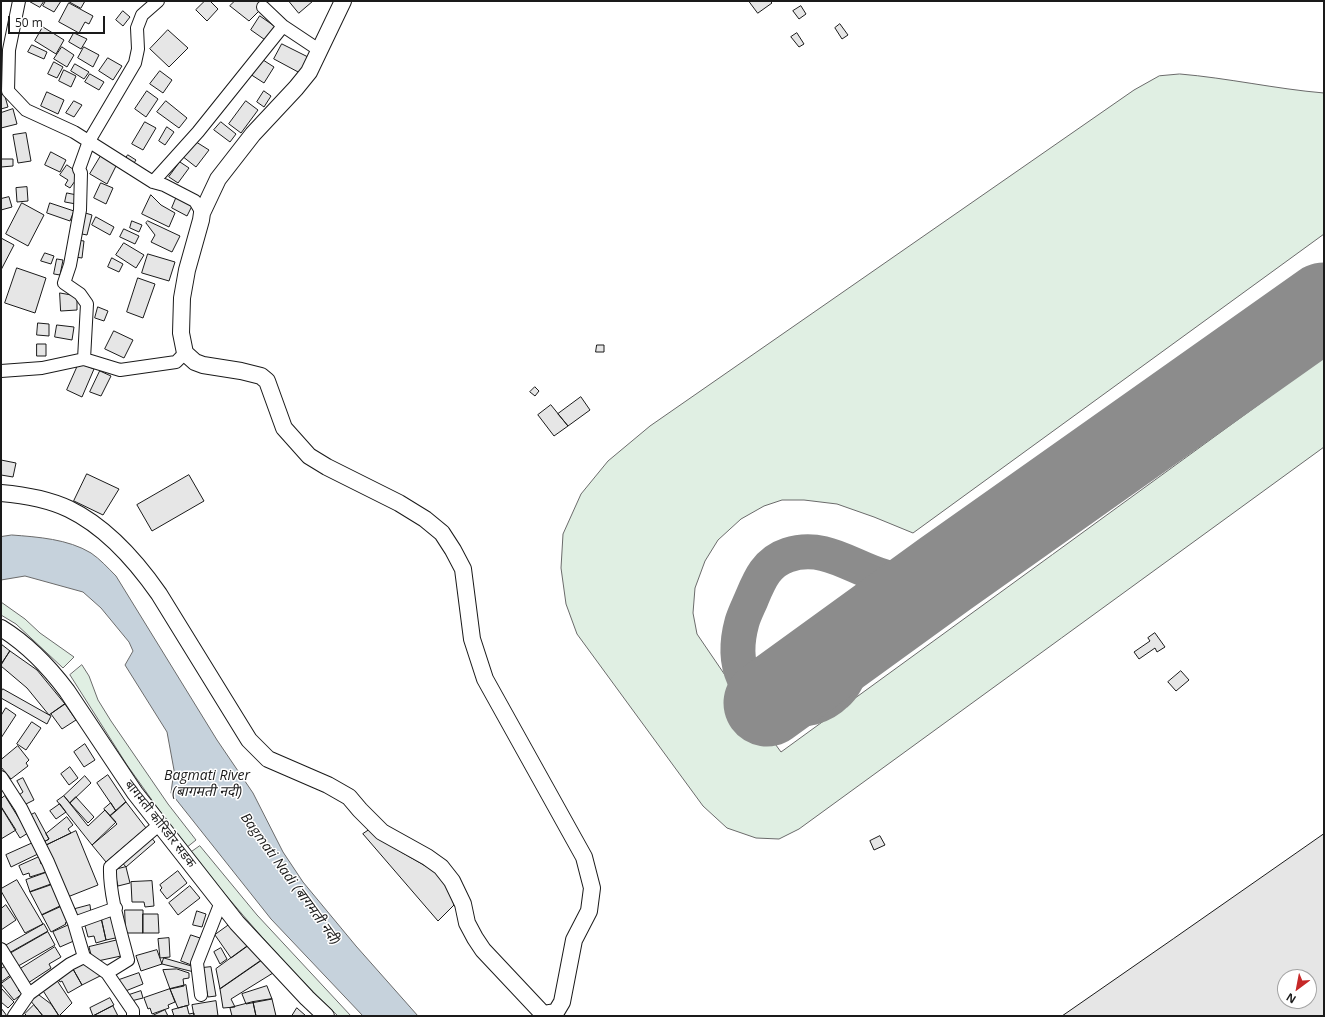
<!DOCTYPE html>
<html>
<head>
<meta charset="utf-8">
<style>
  body { margin:0 }
  #map { position:relative; width:1325px; height:1017px; overflow:hidden; background:#fff; font-family:"Open Sans",sans-serif }
  canvas { display:block }
  .frame { position:absolute; inset:0; border:2px solid #1a1a1a; pointer-events:none }
  .north { position:absolute; left:1277px; top:969px; width:40px; height:40px; box-sizing:border-box; background:#fff; border:1px solid #a3a3a3; border-radius:50%; rotate:212deg; font-size:11px; font-weight:700; line-height:16px; text-align:center; color:#1a1a1a }
  .north::after { content:''; display:block; margin:auto; width:14px; height:18px; background:#c62828; clip-path:polygon(50% 0,100% 100%,50% 72%,0 100%) }
  .scale { position:absolute; left:8px; top:16px; width:97px; height:18px; box-sizing:border-box; border:2px solid #1a1a1a; border-top:0; padding-left:5px; font-size:12px; line-height:14px; white-space:nowrap; color:#1a1a1a; -webkit-text-stroke:3px #fff; paint-order:stroke }
</style>
</head>
<body>
<div id="map">
<canvas width="1325" height="1017"></canvas>
<div class="frame"></div>
<div class="north">N</div>
<div class="scale">50 m</div>
</div>
<script>
const c = document.querySelector('canvas').getContext('2d');
c.lineJoin = 'round';
function paint(path, color) { c.fillStyle = color; c.fill(path, 'evenodd'); }
function trace(path, color, width, dash) { c.strokeStyle = color; c.lineWidth = width; c.lineCap = dash ? 'butt' : 'round'; c.setLineDash(dash || []); c.stroke(path); }
function label(font, color, halo, rows, align = 'center') {
  c.font = font + ' "Open Sans","Noto Sans Devanagari",sans-serif'; c.lineWidth = 3; c.setLineDash([]); c.textBaseline = 'middle'; c.strokeStyle = halo; c.fillStyle = color; for (const [text, x, y, turn = 0] of rows) {
    c.save(); c.translate(x, y); c.rotate((+turn || 0) * Math.PI / 180); c.textAlign = isNaN(turn) ? turn : align; if (halo) c.strokeText(text, 0, 0); c.fillText(text, 0, 0); c.restore();
  }
}
const green = new Path2D(`
  M1180 74C1228 78 1276 89 1324 93V234L913 533 874 517 837 504 804 500H782L764 506 741 519 718 540 705 561 695 588 693 613 697 634 727 678 781 752 1324 357V447L799 829 779 839 756 838 727 828 703 806 577 634 566 604 561 568 563 534 581 494 608 461 650 426 1134 90 1159 76Z
  M1 602 25 619 40 633 74 657 63 668 16 624 1 615Z
  M82 665 89 676 98 700 111 721 168 804 196 840 186 848 127 765 70 675Z
  M200 846 257 915 351 1016H338C284 966 238 909 190 853Z`);
paint(green, '#e0efe3');
trace(green, '#6a6a6a', 1);
const water = new Path2D(`
  M12 535C38 537 68 539 91 553 100 559 108 568 116 576L217 740 253 793 283 852 303 882 356 946 418 1016H363L271 919 171 793 174 770 167 732 125 665 133 651 129 642 101 608 83 592 25 576 1 580V537Z`);
paint(water, '#c6d2dc');
trace(water, '#6a6a6a', 1);
trace(new Path2D(`
  M887 616C876 628 865 640 858 654 851 667 848 684 836 694 823 707 804 712 786 708 742 700 731 662 742 622 744 615 748 607 751 600 759 581 766 562 788 555 825 543 852 568 885 577 905 582 926 576 945 574`), '#8c8c8c', 35);
trace(new Path2D(`
  M767 703 945 574 1324 306`), '#8c8c8c', 87);
const building = new Path2D(`
  M29 1H44L40 7Z
  M46 1H61L54 12 43 6Z
  M68 1H85L81 8Z
  M205 1H210L218 9 207 21 196 10Z
  M235 1H262L266 4 249 21 230 6Z
  M289 1H313L299 13Z
  M749 1H770L772 3 758 13Z
  M69 3 93 16 89 24 85 22 79 33 59 22Z
  M801 6 806 14 799 19 793 11Z
  M123 11 130 17 123 26 116 20Z
  M260 16 277 28 268 42 251 30Z
  M840 24 848 35 842 39 835 28Z
  M43 27 64 40 56 54 35 41Z
  M168 30 188 48 169 67 150 49Z
  M74 33 87 39 81 49 69 42Z
  M797 33 804 44 799 47 791 37Z
  M282 44 308 57 300 73 274 59Z
  M32 45 47 52 44 59 28 52Z
  M62 47 74 55 67 67 54 59Z
  M84 47 99 55 93 67 78 58Z
  M108 58 122 66 113 80 99 71Z
  M260 58 274 67 264 83 250 74Z
  M54 62 63 67 57 78 48 74Z
  M75 64 89 72 84 79 71 71Z
  M64 70 76 76 71 87 59 81Z
  M160 71 172 80 163 93 150 84Z
  M90 74 104 82 99 90 85 82Z
  M147 91 158 99 146 117 135 109Z
  M264 91 271 96 264 107 257 102Z
  M47 92 64 100 58 114 41 106Z
  M4 93 8 107 1 109V94Z
  M74 101 82 105 74 117 66 113Z
  M166 101 187 118 179 128 157 112Z
  M246 101 258 110 241 133 229 124Z
  M13 109 17 124 1 128V113Z
  M145 122 156 128 143 150 132 144Z
  M221 122 236 134 230 142 214 130Z
  M167 127 174 132 165 145 159 141Z
  M26 133 31 161 18 163 13 135Z
  M193 140 209 150 196 167 182 156Z
  M51 152 66 160 60 172 45 165Z
  M102 154 117 164 107 184 90 174Z
  M128 155 136 160 132 166 124 161Z
  M1 159H13V166L1 167Z
  M180 162 189 168 178 183 169 177Z
  M67 165 80 174 70 188 65 185 68 180 60 175Z
  M101 183 113 188 106 204 94 198Z
  M27 187 28 201 17 202 16 188Z
  M67 193 77 195 76 204 65 202Z
  M151 195 161 205 175 213 169 227 142 214Z
  M177 196 193 204 187 216 172 208Z
  M9 197 12 207 1 210V199Z
  M22 203 44 215 28 246 6 234Z
  M50 203 74 211 70 221 47 213Z
  M82 212 92 215 87 235 77 233Z
  M96 217 114 227 110 235 92 225Z
  M132 221 142 225 139 232 130 228Z
  M148 221 180 236 172 252 151 242 155 235 146 223Z
  M124 229 139 236 135 244 120 237Z
  M1 238 14 245 1 270Z
  M77 240 84 241 82 258 75 257Z
  M124 243 144 255 136 268 116 255Z
  M45 253 54 256 51 264 41 261Z
  M148 254 175 262 169 281 142 273Z
  M112 258 123 264 119 272 108 267Z
  M57 259 63 260 60 275 54 274Z
  M17 268 46 278 35 313 5 303Z
  M138 278 155 284 143 318 127 312Z
  M60 293 77 296V310L61 311Z
  M98 307 108 311 104 321 95 318Z
  M38 323 49 324V336L37 335Z
  M57 325 74 327 72 340 55 337Z
  M114 331 133 340 124 358 105 349Z
  M37 344H46V356H37Z
  M597 345H604V352H596Z
  M79 363 94 369 82 397 67 390Z
  M100 371 111 376 101 396 90 392Z
  M535 387 539 391 535 396 530 392Z
  M581 397 590 410 568 426 558 414Z
  M551 405 568 426 554 436 538 415Z
  M1 460 16 463 13 477 1 475Z
  M87 474 119 489 103 515 74 501Z
  M189 475 204 501 152 531 137 505Z
  M1155 633 1165 647 1157 652 1155 648 1139 659 1134 652 1150 641 1148 638Z
  M1 644 10 651 1 664Z
  M10 651 37 670 65 704 49 715 27 688 1 666Z
  M1181 671 1189 680 1176 691 1168 682Z
  M3 689 51 716 47 724 1 698V692Z
  M65 704 76 720 62 729 51 714Z
  M6 708 16 715 1 738V716Z
  M32 722 41 728 26 750 17 744Z
  M85 744 95 760 84 767 74 752Z
  M18 746 29 760 26 763 28 766 11 779 1 767V760Z
  M70 767 78 778 69 785 61 774Z
  M108 775 126 802 116 811 97 783Z
  M85 776 91 783 70 803 64 796Z
  M23 778 34 800 24 805 19 795 23 792 17 781Z
  M5 796 28 833 20 838 1 807V799Z
  M64 796 88 826 105 810 116 822 92 845 57 801Z
  M76 797 94 817 88 823 70 803Z
  M126 802 146 828 106 862 92 845 117 824 110 816Z
  M111 803 116 811 110 816 104 809Z
  M60 804 66 812 56 819 50 811Z
  M2 808 16 830 1 839V809Z
  M35 813 49 839 42 843 27 817Z
  M67 817 73 825 68 829 71 833 46 845 44 842 49 839 46 834Z
  M369 830 396 849 436 872 449 889 454 905 438 921 363 834Z
  M76 831 98 885 65 898 43 847Z
  M1324 834V1016H1062L1173 939ZM1285 977H1309V1001H1285Z
  M149 835 155 842 126 867 120 860Z
  M880 836 885 845 874 850 870 841Z
  M35 842 40 853 11 867 6 855Z
  M39 857 41 864 46 862 49 871 30 877 29 873 23 875 19 866Z
  M126 867 130 883 118 886 114 870Z
  M51 871 56 883 30 892 26 880Z
  M178 871 187 883 167 899 160 890 162 888 160 885Z
  M17 880 43 924 25 933 1 891V889Z
  M152 881 154 906 145 907 144 902H132L131 882Z
  M52 884 64 905 42 915 30 892Z
  M190 886 200 898 178 915 169 903Z
  M65 904 71 920 65 923 66 924 51 932 42 915Z
  M6 905 16 920 1 930V909Z
  M90 905 91 913 77 916 75 909Z
  M125 910H143V933H126Z
  M197 911 206 914 202 927 193 925Z
  M115 914 120 937 106 940 101 917Z
  M143 914H158L159 933H143Z
  M101 918 106 940 96 943 94 936 88 937 84 922Z
  M233 922 249 945 231 958 215 935Z
  M44 924 48 931 9 953 5 946Z
  M69 925 76 940 60 947 53 932Z
  M48 932 55 945 13 969 6 956Z
  M191 935 203 939 194 966 181 961Z
  M169 938 170 957 160 958 158 939Z
  M118 940 121 956 93 962 89 947Z
  M249 945 262 960 220 989 216 969Z
  M55 947 61 957 49 964 51 968 25 985 17 971Z
  M221 948 227 959 220 964 214 952Z
  M157 950 162 964 141 971 136 956Z
  M164 958 195 967 194 972 162 964Z
  M262 960 273 973 231 999 235 1007 223 1008 220 989Z
  M87 962 95 968 100 976 82 985 73 969Z
  M6 966 12 974 1 982V969Z
  M211 967 216 996 208 997 202 968Z
  M73 969 82 985 68 993 62 981 60 982 57 977Z
  M177 969 189 973V978L183 979 184 986 170 989 163 970Z
  M139 973 143 984 123 992 119 980Z
  M15 974 23 987 18 990 22 994 14 1000 1 984Z
  M56 979 72 1003 59 1016 42 989Z
  M186 985 189 1005 178 1008 170 989Z
  M267 986 272 999 246 1004 242 994Z
  M1 988 14 1002 8 1008 1 1002Z
  M170 989 175 1002 168 1005 169 1008 152 1014 150 1008 148 1009 144 998Z
  M141 991 143 998 131 1001 129 995Z
  M35 992 51 1004 59 1016H43L30 1000Z
  M110 998 114 1005 93 1016 90 1008Z
  M272 999 276 1016H256L253 1002Z
  M216 1001 218 1016H194L192 1005Z
  M253 1002 256 1016H232L230 1008Z
  M34 1005 43 1016H27L25 1014Z
  M113 1006 118 1016H93Z
  M187 1006 189 1014 194 1013V1016H174L172 1010Z
  M1 1008 7 1016H1Z
  M297 1008 306 1016H292Z
  M165 1010 168 1016H152Z`);
paint(building, '#e6e6e6');
trace(building, '#1a1a1a', 1);
const street = new Path2D(`
  M19 1 9 50 8 91 26 110 74 132 153 182 164 185 195 201 202 213
  M263 7 283 26 319 50
  M153 182 198 132 283 26
  M84 359 87 304 80 294 64 283 70 265 80 210 81 173 79 169 89 141 135 63 138 49 137 28 142 15 158 1
  M1 371 42 368 84 359 120 370 176 362 185 353
  M1 777 21 808 48 862 74 923 84 957 107 973 133 1011V1016
  M74 923 116 908
  M1 949 29 994
  M107 973 128 960C121 932 109 895 110 867L160 824
  M201 995 197 963 221 902
  M14 1016 29 994 70 964 84 957`);
const secondary = new Path2D(`
  M343 1 309 72 296 88 253 134 218 179 202 213 201 220 187 270 182 298 181 333 185 353 195 362 203 365 241 371 261 376 267 381 284 428 309 456 327 467 399 503 425 519 442 533 453 550 463 569 472 639 485 679 584 857 592 888 589 911 574 940 562 1002 556 1012 544 1014
  M1 493C24 495 48 499 69 509 106 527 136 561 159 594L249 740 268 759 328 785 349 797 360 810 382 832 427 857 441 867 452 881 463 904 467 923 475 938 483 950 545 1016
  M1 628C27 644 49 667 67 691L135 793 237 923 307 998 326 1016`);
trace(street, '#1a1a1a', 14);
trace(secondary, '#1a1a1a', 18);
trace(street, '#fff', 12);
trace(secondary, '#fff', 16);
label('13px', '#1a1a1a', '#fff', [
  ["बागमती कोरिडोर सडक",160,824,52]
]);
label('italic 14px', '#1a1a1a', '#fff', [
  ["Bagmati River",207,776],
  ["(बागमती नदी)",207,792],
  ["Bagmati Nadi (बागमती नदी)",290,879,54]
]);
</script>
</body>
</html>
